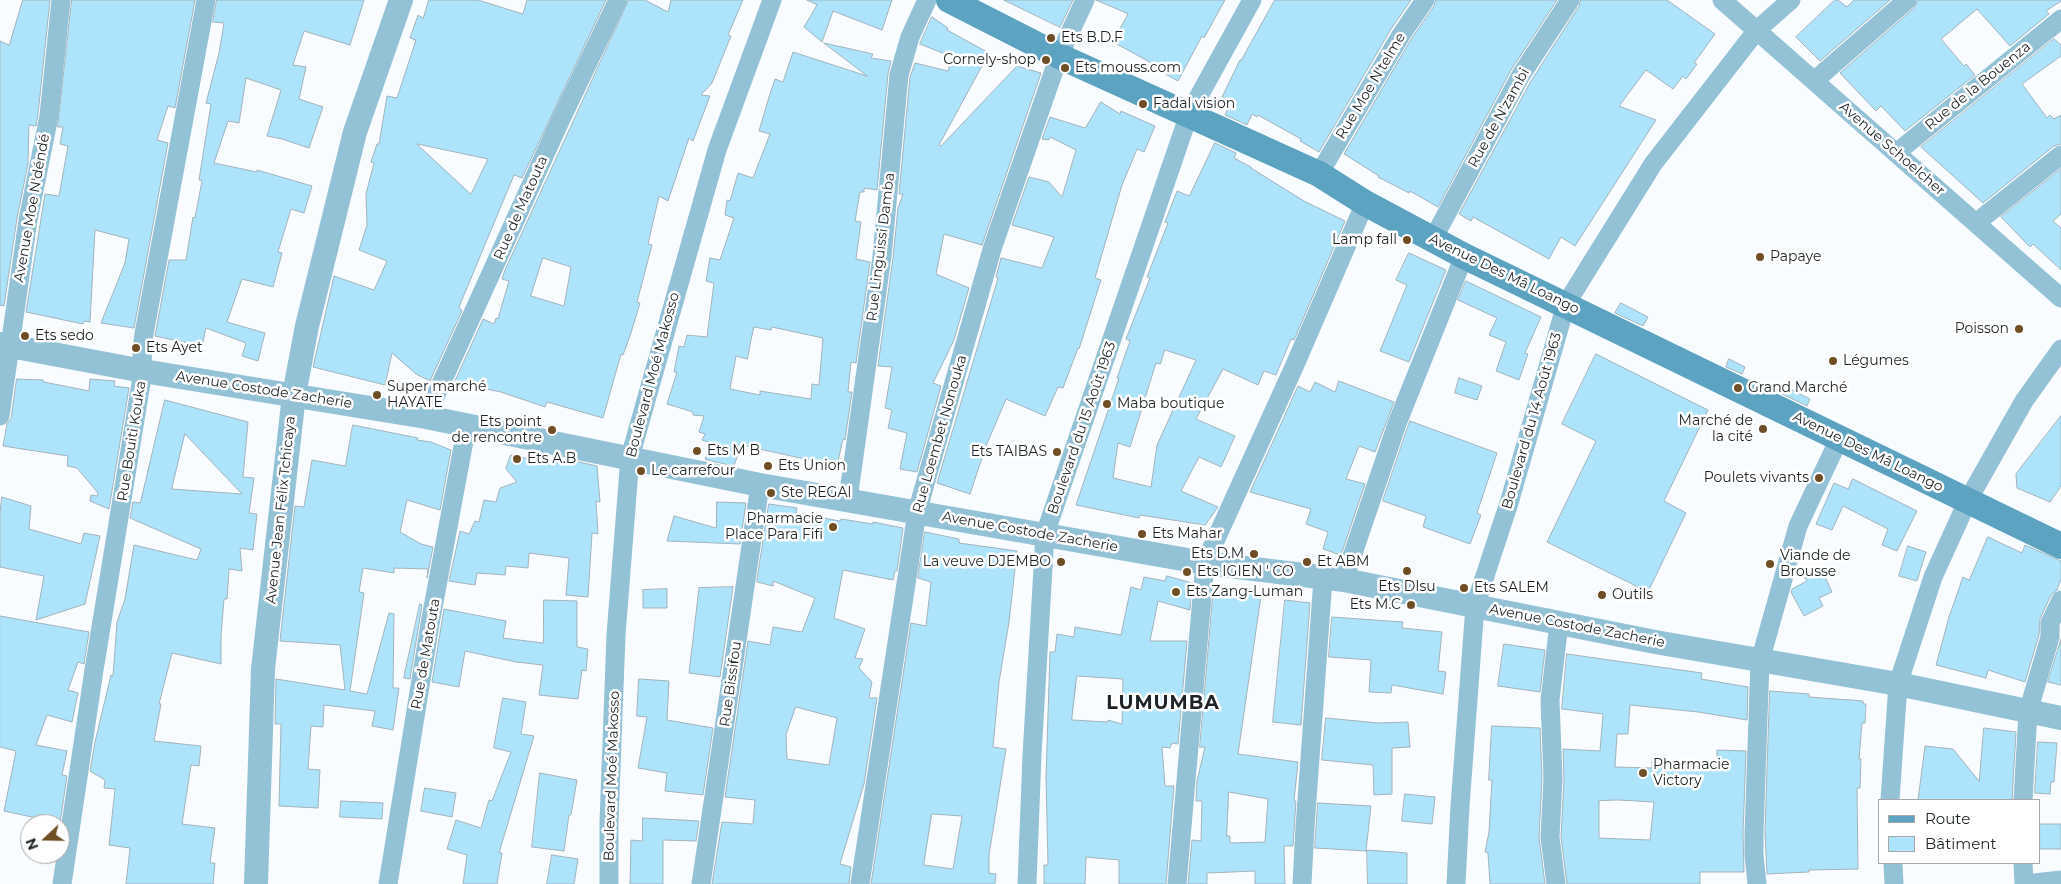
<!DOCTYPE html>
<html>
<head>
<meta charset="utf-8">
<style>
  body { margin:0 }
  #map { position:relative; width:2061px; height:884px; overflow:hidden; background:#f9fcfe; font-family:Montserrat,sans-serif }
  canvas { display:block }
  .legend { position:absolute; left:1878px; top:799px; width:162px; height:65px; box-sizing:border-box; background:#fff; border:1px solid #a5a7a8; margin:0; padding:6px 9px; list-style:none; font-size:15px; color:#1d2326 }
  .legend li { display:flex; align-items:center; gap:10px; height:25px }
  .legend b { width:25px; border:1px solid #a5a7a8 }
  .north { position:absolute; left:20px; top:814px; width:50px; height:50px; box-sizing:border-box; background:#fff; border:1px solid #a5a7a8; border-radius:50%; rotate:249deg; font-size:14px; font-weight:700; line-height:20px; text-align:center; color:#1d2326 }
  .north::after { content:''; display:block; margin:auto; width:18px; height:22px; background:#6f4e25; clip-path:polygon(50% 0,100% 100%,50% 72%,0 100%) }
</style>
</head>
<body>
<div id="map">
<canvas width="2061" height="884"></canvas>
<ul class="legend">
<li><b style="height:6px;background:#5ba3c1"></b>Route</li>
<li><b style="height:14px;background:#ade4fc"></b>Bâtiment</li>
</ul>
<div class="north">N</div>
</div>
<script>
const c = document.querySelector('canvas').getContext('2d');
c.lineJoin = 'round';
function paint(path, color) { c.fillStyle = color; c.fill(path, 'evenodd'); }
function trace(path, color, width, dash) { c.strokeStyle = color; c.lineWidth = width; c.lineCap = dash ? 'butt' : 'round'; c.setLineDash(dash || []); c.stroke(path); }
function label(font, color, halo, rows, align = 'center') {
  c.font = font + ' Montserrat,sans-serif'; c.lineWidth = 5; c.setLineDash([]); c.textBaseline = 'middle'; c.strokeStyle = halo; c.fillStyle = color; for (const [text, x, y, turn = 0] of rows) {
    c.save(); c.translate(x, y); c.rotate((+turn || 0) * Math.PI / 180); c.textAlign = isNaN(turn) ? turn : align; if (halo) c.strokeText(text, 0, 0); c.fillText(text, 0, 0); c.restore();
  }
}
const building = new Path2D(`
  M23 0H50L38 114 36 126 29 125 28 164 17 218 4 306 0 305V41L9 45Z
  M72 0H195L175 108 168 106 157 140 168 143 134 328 101 323 125 263 129 239 95 230 90 322 84 321 83 324 26 312 45 194 59 196 68 146 60 144 63 127H58Z
  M217 0H364L350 45 304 31 293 65 306 67 299 99 323 107 309 148 282 139 267 136 281 90 246 78 239 123 228 121 214 163 257 172V170L312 186 304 213 291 209 278 252 282 253 273 287 242 279 227 322 265 333 258 361 242 356 246 343 206 328 202 346 155 336 169 260H186L193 217 195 218 202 181 199 180 211 104 206 103 219 53 224 23 213 22Z
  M429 0H478L523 14 527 0H606L522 178 514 175 459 307 462 311 430 381 416 374 392 353 385 385 313 367 334 276 374 290 387 261 359 250 367 225 366 194 374 163 371 162 377 144H379L387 96 397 98 416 40 410 38 418 15 423 18ZM417 144 488 159 471 194Z
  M629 0H645L668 12 671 0H743L728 35 731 36 712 83 701 95 710 96 693 141 689 138 668 201 659 196 648 244 652 245 637 302 640 303 630 336 623 355 621 354 603 418 547 402 545 407 501 392 454 383 483 319 494 324 496 318 498 319 509 281 502 279 505 270ZM543 258 571 267 564 306 531 296Z
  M807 0H892L882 30 833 11 822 42 804 27 817 5Z
  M1004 0H1073L1060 27Z
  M1096 0H1225L1204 38 1202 36 1178 81 1153 67 1155 65 1113 42 1128 14Z
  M1275 0H1411L1391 29 1319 152 1300 141 1301 139 1258 115 1257 117 1252 114 1247 125 1225 115 1231 102 1222 97 1240 60H1241Z
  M1436 0H1557L1511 70 1438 207 1410 191 1409 193 1378 177 1379 176 1344 154 1410 41 1434 6Z
  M1581 0H1667L1715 34 1694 63 1697 64 1686 79 1683 76 1673 89 1646 70 1619 106 1656 120 1575 246 1561 237 1549 259 1473 217 1471 221 1459 214 1531 81 1579 6Z
  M1835 0H1838L1847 7 1854 0H1890L1820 61 1796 37Z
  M1918 0H2061V1L2046 11 2049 14 2010 46 1977 9 1941 39 1964 66 1966 64 1975 75 1905 131 1881 106 1876 111 1840 73 1914 8Z
  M932 17 948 28 947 30 989 53 939 145 941 146 1017 66 1041 73 982 245 944 234 936 274 969 288 954 340 933 383 941 386 917 472 900 469 907 433 888 428 892 410 885 408 892 367 878 366 893 258 898 208 903 194H899L910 77 915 63 948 71 952 57 920 44Z
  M2054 39 2061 45V56L2022 84 2047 118 2050 115 2054 119 2061 115V144L2054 146 1983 203 1921 147Z
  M824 43 873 54 871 58 891 61 888 74 877 190 864 188V192H860L855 221 861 222 856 259 870 262 856 363 851 362 848 392H852L845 440 843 439 837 466 741 445 734 466 711 461 705 459 711 443 702 440 705 434 699 432 704 416 693 415V412L667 404 677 372H674L679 346 684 347 687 335 707 337 714 283 706 281 710 258 720 260 734 218 725 215 727 200 730 201 738 173 753 178 770 134 759 131 769 97 775 79 783 82 793 52 867 76ZM754 327 771 330 772 327 823 338 819 385 812 384 811 399 760 391V395L730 389 736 356 747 359Z
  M1101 102 1120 114 1121 111 1155 126 1144 152 1137 149 1122 185 1095 278 1101 280 1079 349 1078 348 1063 388 1058 387 1045 416 1006 399 986 446 970 494 937 483 998 278 996 277 1001 258 1042 268 1054 237 1012 225 1029 177 1049 182 1062 197 1076 150 1050 137 1049 140 1042 139 1050 117 1085 128Z
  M1215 143 1236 153 1234 158 1251 167V168L1304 201 1345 221 1294 340 1291 339 1276 375 1264 371 1258 385 1223 369 1196 419 1235 436 1221 467 1199 457 1181 491 1218 507 1205 525 1140 515 1139 518 1076 505 1119 378H1117L1130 341 1126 339 1150 278 1147 277 1168 223 1165 222 1177 191 1189 196ZM1165 350 1196 360 1157 445 1151 487 1113 478 1118 443 1130 447 1156 363 1160 364Z
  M2061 169V214L2053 221 2061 228V270L2033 244 2030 247 2001 217Z
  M1409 253 1446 270 1409 362 1380 351 1407 285 1396 280Z
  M1466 281 1541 317 1525 353 1528 354 1519 380 1496 371 1506 342 1489 335 1497 318 1458 300Z
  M1621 303 1648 317 1643 326 1615 313Z
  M1596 354 1708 410 1664 501 1686 513 1648 592 1547 542 1596 441 1562 424Z
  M1729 359 1745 367 1742 374 1726 367Z
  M1459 378 1482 386 1477 400 1455 393Z
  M17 379 43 380 44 382 89 391 90 379 115 381 114 386 129 388 109 509 90 501 91 495 97 496 98 493 77 468 67 466 68 456 3 446 7 424 11 418Z
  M1339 381 1394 402 1375 452 1359 446 1346 479 1365 484 1341 555 1323 549 1328 532 1306 524 1311 509 1250 492 1298 386 1310 392 1315 382 1335 392Z
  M1778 383 1810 399 1807 406 1774 390Z
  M165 400 248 422 243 477 254 478 249 513 257 514 253 550 240 548 242 571 229 569 227 599H224L221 636V664L172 653 159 704H161L154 741 201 746 199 766 191 765 182 824 215 828 210 863H215L213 884H126L130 848 109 845 115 789 104 788 105 780 90 771 95 742 111 675 113 676 117 622 125 599 134 545 197 560 201 549 130 518 133 502 140 503ZM185 434 242 494 172 489Z
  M2061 416V486L2050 502 2017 488 2016 474Z
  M1410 421 1497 453 1477 513 1481 515 1470 544 1423 527 1426 516 1383 501Z
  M353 425 418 438 417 440 431 442 451 450 440 510 407 500 400 532 421 544 433 547 427 578 428 569 394 568V573L363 568 359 592 364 593 350 691 367 694 389 613 394 614 393 688H399L393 730 372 726 375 711 324 705 323 727 311 726 308 769 320 770 318 808 279 806 281 724H275L276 679 345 690 340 645 280 641 295 506 304 507 312 460 345 466Z
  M511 455 530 459 579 462 597 466 600 502 596 501 598 534 592 533 588 597 566 595 569 558 529 553 528 568 506 566 505 575 477 573 475 585 449 581 460 531 469 534 475 521 479 522 484 500 496 502 500 488 517 482 506 469Z
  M1853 479 1917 511 1897 551 1882 545 1888 529 1843 506 1832 530 1816 524 1834 483 1848 489Z
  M2 497 31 506 29 529 81 544 84 533 100 536 85 604 36 620 44 576 0 567V514Z
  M717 502 746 503 740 544 667 541 674 516 716 528Z
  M769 504 797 508 796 513 840 521 841 519 873 524V522L903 528 897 571H895L893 580 843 570 834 618 865 629 855 658 863 659 859 668 872 682 869 698H877L864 784 840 864 851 867 849 884H712L722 822 753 824 755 800 725 797 748 641 770 645 773 627 802 632 815 598 773 581V586L757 582ZM796 707 837 718 829 765 787 759 786 735Z
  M925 532 959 539V543L1017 551 1009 622 999 682 993 747 1006 749 989 855V873L996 874 995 884H871L911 623 926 626 931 582 918 578ZM932 814 962 816 953 869 924 865Z
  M1988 537 2022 553 2025 545 2061 561V579L2057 590 2051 595 2040 619 2039 635 2025 682 1988 670 1986 678 1936 665 1949 617 1963 577 1969 580Z
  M1908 546 1926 552 1917 581 1899 576Z
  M1821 568 1832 592 1819 598 1823 606 1804 616 1791 592 1792 589 1807 581 1804 576Z
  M1167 576 1192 583 1190 610 1158 601 1150 641H1187L1178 744 1172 743 1170 748 1162 747 1165 786H1174L1166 884H1119V860L1086 857 1085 884H1044V865H1048L1046 778 1050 652H1055L1057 634 1074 637 1075 627 1121 635 1131 587 1141 590 1144 577 1165 581ZM1077 676 1123 679 1122 724 1108 720V722L1072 720Z
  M1214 586 1255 590 1254 596H1261L1238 754 1298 762 1294 801H1296L1293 846H1284L1285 884H1255V871L1207 873V884H1188L1192 840 1201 841 1202 801H1196L1197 781 1205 747H1200ZM1229 792 1268 799 1265 842 1230 843V836H1227Z
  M733 587 720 677 689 673 699 588Z
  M667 589V608H643V590Z
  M544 600 577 601V647L588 649 586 671 582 670 578 699 539 695 543 665 516 662 465 651 459 687 432 682 444 609 506 621 503 638 543 643Z
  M1285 600 1310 603 1301 725 1273 722Z
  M420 604 422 605 410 679 404 678Z
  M0 616 89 632 84 664 78 662 68 690 78 693 72 722 47 715 36 745 67 751 62 775 67 776 60 823 4 811 16 751 0 747Z
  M1332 617 1403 622 1402 628 1442 632 1438 671 1446 672 1443 694 1392 685 1391 693 1369 692 1371 660 1329 657Z
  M2061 639V685L2048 682Z
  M1504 644 1545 650 1540 692 1498 686Z
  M1567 654 1702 673 1701 679 1748 687 1747 720 1698 712 1630 705 1628 734H1617L1615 767 1652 768V760L1717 761V750L1746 751 1743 833 1744 872H1700V884H1567L1561 837 1564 780 1563 749 1600 751 1603 714 1562 709ZM1618 800 1654 802 1650 840 1599 838V801Z
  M639 679 669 681 667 720 713 728 703 795 665 791 667 773 638 768 647 717 637 716Z
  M1770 691 1809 694V697L1863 701V704H1866L1865 723H1862L1859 759H1861L1860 788H1857L1858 869 1809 870V872L1767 874 1765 833Z
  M503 698 526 702 521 734 534 736 499 853H502L497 884H463L467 855 447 849 456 820 481 828 489 800 492 801 511 752 494 748Z
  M1326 718 1378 723 1408 722 1410 747 1392 748V794L1374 795 1373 765 1322 760Z
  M1492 726 1540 728 1542 779 1539 837 1545 884H1490L1488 853 1485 852 1489 832 1492 780H1489Z
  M1984 728 2016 732 2012 800H1918L1925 746 1953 749 1979 781Z
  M2038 742 2057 743 2054 782H2051L2050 794 2035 793Z
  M540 773 577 780 571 815H569L564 851 532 847Z
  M425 788 456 793 452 817 421 811Z
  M1405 794 1435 797 1432 824 1402 821Z
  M341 801 383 803 382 819 340 817Z
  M1318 803 1371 806 1366 851 1315 848Z
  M643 818 699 821 696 841 663 840V884H630L631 840 642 841Z
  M2040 824H2061V849H2040Z
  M1367 850 1407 853V884H1368Z
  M552 855 578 859 574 884H547Z`);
paint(building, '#ade4fc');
trace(building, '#a2b3bb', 1);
trace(new Path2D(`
  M1722 0 2061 298
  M1814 81 1907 0
  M1896 153 2061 19
  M1319 174 1401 35 1425 0
  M1976 223 2061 155
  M1433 239 1521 75 1570 0
  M0 416 28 220 49 116 61 0
  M426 417 560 121 618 0
  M848 499 882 256 899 75 910 37 927 0
  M1344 580 1398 421 1464 256
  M1890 800 1898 684 1933 577 1968 500 2024 401 2061 349
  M2023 800 2028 712 2050 637V623L2061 600
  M1893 863 1894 884
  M2023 863 2024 884
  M62 884 94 670 143 371 142 350 144 334 206 0
  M388 884 431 618 467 425
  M609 884V822L616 635 630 457 717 150 772 0
  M701 884 760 485
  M860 884 917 512 993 246 1059 56 1085 0
  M1027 884 1032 755 1045 534 1189 114 1252 0
  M1177 884 1205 563 1294 367 1365 203
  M1302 884 1305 827 1323 579
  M1456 884 1460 806 1475 606 1509 503 1566 304 1653 164 1757 30 1791 0
  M1556 884 1550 837 1553 779 1550 700 1559 623
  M1757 884 1754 855V833L1760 661 1798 526 1839 439
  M2025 884 2061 880`), '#93c1d5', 19);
trace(new Path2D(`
  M0 344 143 371 426 417 760 485 1205 563 1344 580 1655 642 1898 684 2061 718
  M256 884 263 669 294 395 307 326 355 132 401 0`), '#93c1d5', 24);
trace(new Path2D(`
  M949 0 1059 56 1319 174 1365 203 1464 256 2061 546`), '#5ba3c1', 26);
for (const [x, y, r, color] of [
  [1051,38,5,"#6f4e25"],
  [1046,60,5,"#6f4e25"],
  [1065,68,5,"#6f4e25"],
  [1143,104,5,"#6f4e25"],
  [1407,240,5,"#6f4e25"],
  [1760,257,5,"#6f4e25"],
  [2019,329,5,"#6f4e25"],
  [25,336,5,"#6f4e25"],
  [136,348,5,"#6f4e25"],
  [1833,361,5,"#6f4e25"],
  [1738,388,5,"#6f4e25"],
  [377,395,5,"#6f4e25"],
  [1107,404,5,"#6f4e25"],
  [1763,429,5,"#6f4e25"],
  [552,430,5,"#6f4e25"],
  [697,451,5,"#6f4e25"],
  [1057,452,5,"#6f4e25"],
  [517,459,5,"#6f4e25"],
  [768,466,5,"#6f4e25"],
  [641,471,5,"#6f4e25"],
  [1819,478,5,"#6f4e25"],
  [771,493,5,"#6f4e25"],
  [833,527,5,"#6f4e25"],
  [1142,534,5,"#6f4e25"],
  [1254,554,5,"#6f4e25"],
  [1061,562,5,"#6f4e25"],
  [1307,562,5,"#6f4e25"],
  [1770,564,5,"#6f4e25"],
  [1407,571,5,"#6f4e25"],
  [1187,572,5,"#6f4e25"],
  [1464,588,5,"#6f4e25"],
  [1176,592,5,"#6f4e25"],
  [1602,595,5,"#6f4e25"],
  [1411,605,5,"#6f4e25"],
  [1643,773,5,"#6f4e25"]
]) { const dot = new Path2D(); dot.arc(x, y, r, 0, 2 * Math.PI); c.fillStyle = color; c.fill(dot); trace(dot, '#fff', 2); }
label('14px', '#1d2326', '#fff', [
  ["Ets B.D.F",1061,38],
  ["Cornely-shop",1036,60,"right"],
  ["Ets mouss.com",1075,68],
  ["Fadal vision",1153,104],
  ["Lamp fall",1397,240,"right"],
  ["Papaye",1770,257],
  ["Poisson",2009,329,"right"],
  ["Ets sedo",35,336],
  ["Ets Ayet",146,348],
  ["Légumes",1843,361],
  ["Super marché",387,387],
  ["HAYATE",387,403],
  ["Grand Marché",1748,388],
  ["Maba boutique",1117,404],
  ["Marché de",1753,421,"right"],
  ["la cité",1753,437,"right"],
  ["Ets point",542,422,"right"],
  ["de rencontre",542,438,"right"],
  ["Ets M B",707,451],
  ["Ets TAIBAS",1047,452,"right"],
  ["Ets A.B",527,459],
  ["Ets Union",778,466],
  ["Le carrefour",651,471],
  ["Poulets vivants",1809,478,"right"],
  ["Ste REGAl",781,493],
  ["Pharmacie",823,519,"right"],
  ["Place Para Fifi",823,535,"right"],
  ["Ets Mahar",1152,534],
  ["Ets D.M",1244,554,"right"],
  ["Viande de",1780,556],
  ["Brousse",1780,572],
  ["La veuve DJEMBO",1051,562,"right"],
  ["Et ABM",1317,562],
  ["Ets IGIEN ' CO",1197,572],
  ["Ets DIsu",1407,587,"center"],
  ["Ets SALEM",1474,588],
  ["Ets Zang-Luman",1186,592],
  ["Outils",1612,595],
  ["Ets M.C",1401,605,"right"],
  ["Pharmacie",1653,765],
  ["Victory",1653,781]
], 'left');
label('14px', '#1d2326', '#fff', [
  ["Rue Moe N'telme",1371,86,-59],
  ["Rue de la Bouenza",1978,86,-39],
  ["Rue de N'zambi",1499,118,-61],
  ["Avenue Schoelcher",1892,149,41],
  ["Avenue Moe N'déndé",32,208,-80],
  ["Rue de Matouta",521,208,-66],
  ["Rue Linguissi Damba",881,247,-83],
  ["Avenue Des Mâ Loango",1504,274,26],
  ["Boulevard Moé Makosso",653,375,-75],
  ["Avenue Costode Zacherie",264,390,9],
  ["Boulevard du 14 Août 1963",1532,421,-74],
  ["Boulevard du 15 Août 1963",1082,428,-71],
  ["Rue Loembet Nonouka",940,434,-74],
  ["Rue Bouiti Kouka",132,441,-81],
  ["Avenue Des Mâ Loango",1868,452,26],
  ["Avenue Jean Félix Tchicaya",281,510,-84],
  ["Avenue Costode Zacherie",1030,532,10],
  ["Avenue Costode Zacherie",1577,626,11],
  ["Rue de Matouta",426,654,-80],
  ["Rue Bissifou",731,684,-82],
  ["Boulevard Moé Makosso",612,776,-88]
]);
c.letterSpacing = '1px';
label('bold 19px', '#1d2326', '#fff', [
  ["LUMUMBA",1163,703]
]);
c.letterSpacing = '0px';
</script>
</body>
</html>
